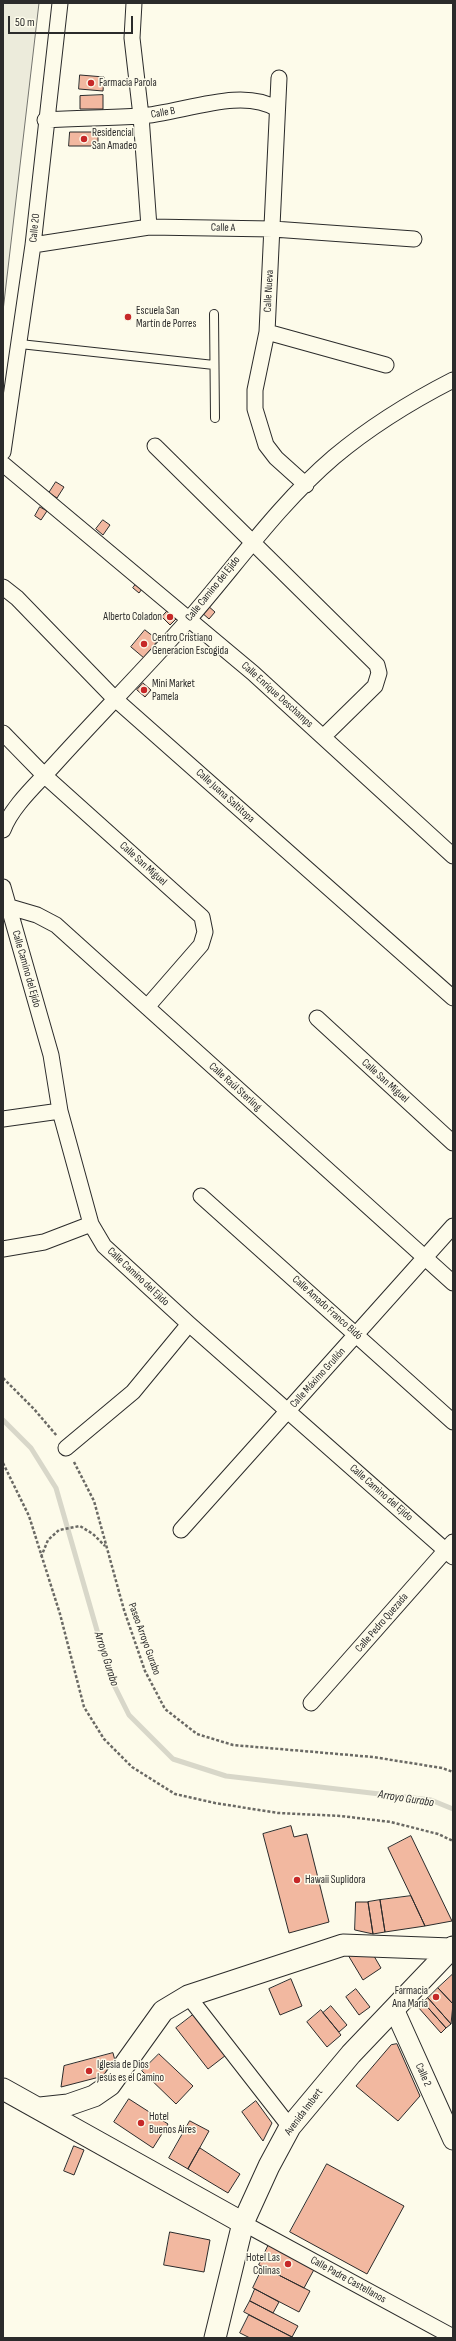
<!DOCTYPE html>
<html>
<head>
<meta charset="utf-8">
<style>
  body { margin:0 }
  #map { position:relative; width:456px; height:2341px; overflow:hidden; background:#fdfbea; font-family:"Sofia Sans Condensed",sans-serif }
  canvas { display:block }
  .frame { position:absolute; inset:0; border:4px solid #2b2b2b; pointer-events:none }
  .scale { position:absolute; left:8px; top:16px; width:125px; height:18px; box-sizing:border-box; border:2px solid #2b2b2b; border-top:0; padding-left:5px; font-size:12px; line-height:14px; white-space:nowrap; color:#2b2b2b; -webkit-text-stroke:3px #fdfbea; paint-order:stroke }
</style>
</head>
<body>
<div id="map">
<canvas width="456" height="2341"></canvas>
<div class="frame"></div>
<div class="scale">50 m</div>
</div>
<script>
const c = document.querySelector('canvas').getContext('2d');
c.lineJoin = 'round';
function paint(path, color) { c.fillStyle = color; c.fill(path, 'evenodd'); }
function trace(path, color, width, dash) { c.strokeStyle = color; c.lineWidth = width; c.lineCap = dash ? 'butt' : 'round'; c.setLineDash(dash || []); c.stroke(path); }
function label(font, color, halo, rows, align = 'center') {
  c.font = font + ' "Sofia Sans Condensed",sans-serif'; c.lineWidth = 3; c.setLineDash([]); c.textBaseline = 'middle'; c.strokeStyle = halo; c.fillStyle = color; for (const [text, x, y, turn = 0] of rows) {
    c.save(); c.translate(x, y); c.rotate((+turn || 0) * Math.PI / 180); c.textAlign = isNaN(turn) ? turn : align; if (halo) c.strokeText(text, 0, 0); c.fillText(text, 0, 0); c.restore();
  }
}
const green = new Path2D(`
  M3 3H39L3 311Z`);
paint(green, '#ecebdb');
trace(green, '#74746e', 1);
trace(new Path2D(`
  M3 1420 31 1448 56 1488 111 1679 129 1715 173 1759 226 1776 431 1800 453 1809`), '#d8d7c9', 5);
const building = new Path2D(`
  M80 75 104 77 103 91 79 89Z
  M103 95V109H80V96Z
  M70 132H98V146H69Z
  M56 482 64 487 57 498 49 493Z
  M40 507 47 511 41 520 35 516Z
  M103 520 110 525 103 535 96 529Z
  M139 580 145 585 139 593 133 588Z
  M207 605 215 612 209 619 201 612Z
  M170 608 179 616 170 625 162 617Z
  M145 630 158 640 144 658 131 647Z
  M143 683 151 690 145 697 137 690Z
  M291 1826 294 1837 307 1834 329 1922 289 1933 263 1834Z
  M411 1836 452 1921 425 1926 411 1896 388 1848Z
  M411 1896 425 1926 385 1932 380 1900Z
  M380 1900 385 1932 373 1934 368 1902Z
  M356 1902H368L373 1934 355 1930Z
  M371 1951 381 1968 363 1980 348 1955Z
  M453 1974V2004L438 1988Z
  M291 1979 302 2006 280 2015 269 1989Z
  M438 1988 453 2004 451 2024 428 1998Z
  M356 1989 370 2007 359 2015 346 1997Z
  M428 1998 451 2024 446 2028 423 2002Z
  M423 2002 446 2028 441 2033 418 2007Z
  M331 2006 347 2025 339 2032 323 2013Z
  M321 2010 341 2035 327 2047 307 2022Z
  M198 2011 230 2052 208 2069 176 2028Z
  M397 2044 420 2096 398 2121 356 2086 391 2045Z
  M113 2053 117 2068 111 2074 61 2087 64 2066Z
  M159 2054 193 2086 176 2104 142 2071Z
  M129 2099 168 2124 153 2148 114 2122Z
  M256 2101 272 2123 263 2141 242 2112Z
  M190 2121 209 2131 188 2169 169 2158Z
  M74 2146 84 2150 74 2175 64 2171Z
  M200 2148 240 2174 228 2193 188 2169Z
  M327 2164 404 2206 367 2274 290 2232Z
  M170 2232 210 2240 204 2272 164 2265Z
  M271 2240 317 2264 304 2288 259 2265Z
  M263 2267 310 2291 299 2312 253 2288Z
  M255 2289 279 2302 273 2313 250 2301Z
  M250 2301 298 2326 292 2337 244 2312Z
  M249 2315 292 2337 295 2338H250L240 2333Z`);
paint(building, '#f2b8a0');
trace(building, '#2b2b2b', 1);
const service = new Path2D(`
  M214 314 215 418
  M20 344 214 365`);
const minor = new Path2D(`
  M134 3 132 38 141 116 149 227
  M279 78 267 332 255 390V409L266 445 276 458 306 485
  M45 120C77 118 109 118 140 116 180 114 241 86 277 109
  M33 245 149 227 273 229 414 239
  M267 332 386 365
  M155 446 377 665 379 673 375 686 324 736
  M3 452 33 245 60 3
  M3 464 253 673 453 856
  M3 587 17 598 114 698 453 998
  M3 733 45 776 202 917 205 932 201 945 147 1007
  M3 830C12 806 37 784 54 765 99 715 146 668 190 618 237 564 279 504 334 457 371 426 410 402 453 380
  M3 887 51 1055 60 1111 91 1224 104 1246 189 1324 453 1557
  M3 905 37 915 56 925 453 1283
  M317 1018 453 1143
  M3 1119 60 1111
  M201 1196 453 1422
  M3 1249 44 1242 91 1224
  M66 1448 133 1392 189 1324
  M181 1530 453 1226
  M311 1703 453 1542
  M188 1996 290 2127
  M243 2223 453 2337`);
const tertiary = new Path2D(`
  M394 2009 453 2140`);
const secondary = new Path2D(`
  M3 2089 243 2223
  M40 2108 68 2105 94 2096 110 2085 163 2011 188 1996 343 1945 451 1949
  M215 2338 243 2223 269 2166 290 2127 351 2054 453 1947`);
trace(service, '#2b2b2b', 10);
trace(minor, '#2b2b2b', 17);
trace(tertiary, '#2b2b2b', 21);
trace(secondary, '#2b2b2b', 23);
trace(new Path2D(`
  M3 1378 34 1409 57 1436
  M74 1462 94 1501 124 1610 145 1671 165 1709 197 1734 233 1745 373 1757 442 1768 453 1772
  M3 1463 29 1516 60 1614 84 1707 104 1739 132 1767 175 1794 215 1803 278 1813 341 1816 391 1822 438 1834 453 1841
  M41 1557 48 1540 59 1530 80 1526 93 1534 105 1546`), '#6a6964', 2.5, [3, 2]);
trace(service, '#fdfbea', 8);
trace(minor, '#fdfbea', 15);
trace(tertiary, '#fdfbea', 19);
trace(secondary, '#fdfbea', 21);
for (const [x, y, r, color] of [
  [91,83,4,"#c62828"],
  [84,139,4,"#c62828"],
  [128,317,4,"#c62828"],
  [170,617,4,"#c62828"],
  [144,644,4,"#c62828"],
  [144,690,4,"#c62828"],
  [297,1880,4,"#c62828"],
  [436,1997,4,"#c62828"],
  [89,2071,4,"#c62828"],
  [141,2123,4,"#c62828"],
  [288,2264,4,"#c62828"]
]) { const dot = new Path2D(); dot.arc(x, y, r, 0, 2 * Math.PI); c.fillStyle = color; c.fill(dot); trace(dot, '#fdfbea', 1.5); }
label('11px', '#2b2b2b', '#fdfbea', [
  ["Farmacia Parola",99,83],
  ["Residencial",92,133],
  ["San Amadeo",92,146],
  ["Escuela San",136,311],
  ["Martín de Porres",136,324],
  ["Alberto Coladon",162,617,"right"],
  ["Centro Cristiano",152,638],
  ["Generacion Escogida",152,651],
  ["Mini Market",152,684],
  ["Pamela",152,697],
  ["Hawaii Suplidora",305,1880],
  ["Farmacia",428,1991,"right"],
  ["Ana Maria",428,2004,"right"],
  ["Iglesia de Dios",97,2065],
  ["Jesús es el Camino",97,2078],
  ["Hotel",149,2117],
  ["Buenos Aires",149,2130],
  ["Hotel Las",280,2258,"right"],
  ["Colinas",280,2271,"right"]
], 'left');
label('11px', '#2b2b2b', '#fdfbea', [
  ["Calle B",163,113,-10],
  ["Calle 20",35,228,-84],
  ["Calle A",223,228,1],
  ["Calle Nueva",269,291,-87],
  ["Calle Camino del Ejido",213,589,-51],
  ["Calle Enrique Deschamps",277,695,42],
  ["Calle Juana Saltitopa",225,796,42],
  ["Calle San Miguel",143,864,42],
  ["Calle Camino del Ejido",26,969,74],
  ["Calle San Miguel",385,1081,42],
  ["Calle Raúl Sterling",235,1087,42],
  ["Calle Camino del Ejido",138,1277,43],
  ["Calle Amado Franco Bidó",327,1308,42],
  ["Calle Máximo Grullón",318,1378,-48],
  ["Calle Camino del Ejido",381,1493,41],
  ["Calle Pedro Quezada",382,1623,-49],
  ["Paseo Arroyo Gurabo",144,1639,70],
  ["Calle 2",423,2075,66],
  ["Avenida Imbert",304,2112,-53],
  ["Calle Padre Castellanos",348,2280,29]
]);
label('italic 12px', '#2b2b2b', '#fdfbea', [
  ["Arroyo Gurabo",106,1659,72],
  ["Arroyo Gurabo",406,1799,9]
]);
</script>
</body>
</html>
